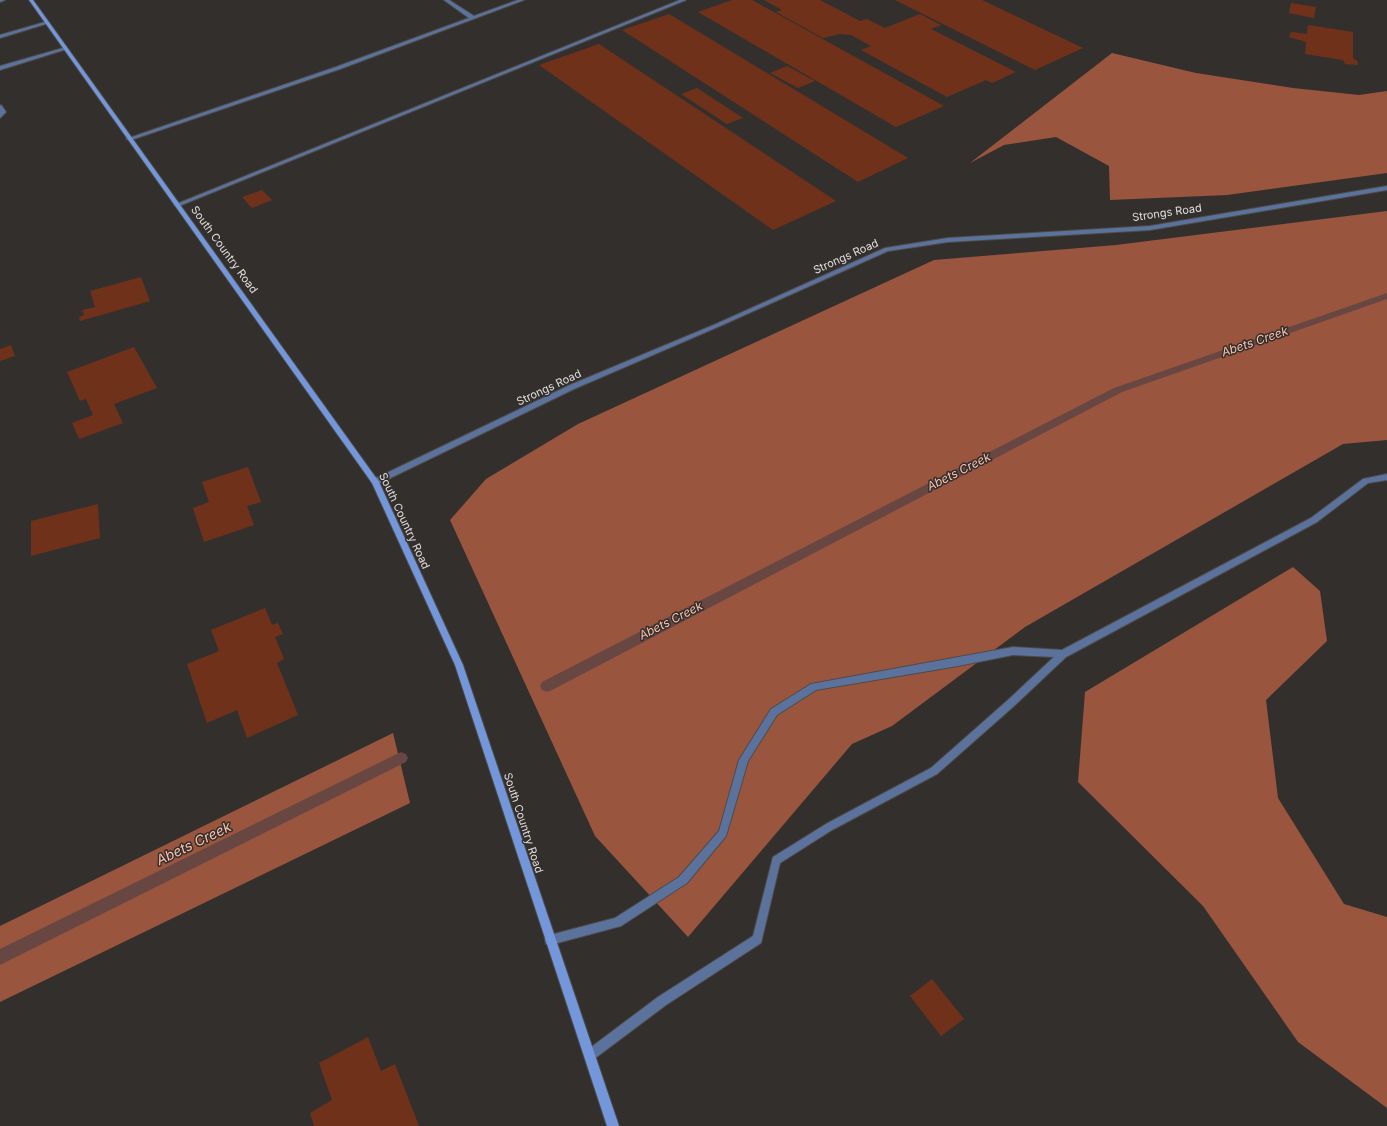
<!DOCTYPE html>
<html>
<head>
<meta charset="utf-8">
<style>
  body { margin:0 }
  canvas { display:block; background:#332f2d }
</style>
</head>
<body>
<canvas width="1387" height="1126"></canvas>
<script>
const c = document.querySelector('canvas').getContext('2d');
c.lineJoin = 'round';
function paint(path, color) { c.fillStyle = color; c.fill(path, 'evenodd'); }
function trace(path, color, width, dash) { c.strokeStyle = color; c.lineWidth = width; c.lineCap = dash ? 'butt' : 'round'; c.setLineDash(dash || []); c.stroke(path); }
function label(font, color, halo, rows, align = 'center') {
  c.font = font + ' Inter,sans-serif'; c.lineWidth = 3; c.setLineDash([]); c.textBaseline = 'middle'; c.strokeStyle = halo; c.fillStyle = color; for (const [text, x, y, turn = 0] of rows) {
    c.save(); c.translate(x, y); c.rotate((+turn || 0) * Math.PI / 180); c.textAlign = isNaN(turn) ? turn : align; if (halo) c.strokeText(text, 0, 0); c.fillText(text, 0, 0); c.restore();
  }
}
paint(new Path2D(`
  M1112 53 1196 73 1293 88 1359 95 1387 91V173L1227 195 1110 200 1109 166 1056 137 1004 145 970 163Z
  M1387 211V440L1343 444 1025 627 892 726 852 744 688 937 595 836 450 520 486 479 578 424 934 260 1116 245Z
  M1293 567 1320 591 1327 641 1266 700 1278 798 1344 904 1387 917V1108L1298 1042 1203 906 1078 782 1085 692Z
  M393 733 410 803 0 1002V926Z`), '#99553d');
paint(new Path2D(`
  M1387 293V299L1122 392 552 690 547 692 542 690 540 686 542 682 1114 388Z
  M401 752 406 754 408 758 406 762 0 965V949Z`), '#684642');
paint(new Path2D(`
  M732 0H752L944 106 896 127 698 12Z
  M764 0H820L860 21 867 19 885 28 920 14 941 25 931 29 1016 72 992 83 986 80 947 97 861 50 871 46 851 35 840 34 823 38 776 12 782 10Z
  M895 0H982L1083 48 1035 70Z
  M1291 3 1316 7 1314 18 1289 13Z
  M669 14 908 158 858 182 622 30Z
  M1308 25 1353 32V58L1358 62V65L1345 64 1343 60 1305 54 1306 42 1289 37 1291 32 1307 34Z
  M599 44 836 201 773 230 539 65Z
  M787 66 815 81 798 88 770 73Z
  M697 88 743 118 727 124 681 94Z
  M262 190 272 200 252 208 242 197Z
  M141 277 150 301 80 321 79 317 84 315 82 310 95 307 90 291Z
  M11 345 15 356 0 361V349Z
  M134 347 157 388 114 404 123 423 79 439 72 423 93 415 86 399 80 401 67 372Z
  M248 467 261 502 247 506 254 525 204 542 193 508 209 502 202 482Z
  M98 504 100 538 31 556V521Z
  M265 608 272 625 278 623 283 634 275 637 284 659 277 663 298 715 247 738 237 710 207 723 187 664 219 651 211 630Z
  M932 979 964 1019 941 1036 910 996Z
  M368 1037 381 1071 395 1064 419 1126H314L310 1113 332 1100 319 1063Z`), '#70311a');
const lane = new Path2D(`
  M444 0H449L474 16 518 0H524L340 69 131 140 126 139 336 67 469 18Z
  M680 0H686L179 206 174 205Z
  M45 22 49 23 0 38V35Z
  M63 48 67 49 0 70V66Z
  M0 105 2 106 6 112 0 118Z
  M1387 474V480L1368 483 1317 522 1066 657 1014 706 937 774 832 830 780 863 761 943 666 1005 594 1059 590 1060 586 1059 585 1055 586 1051 658 997 753 936 773 857 826 824 931 768 1008 700 1054 657 1013 655 958 666 816 690 777 715 748 761 726 836 687 883 621 926 550 945 546 944 545 940 546 936 550 935 615 918 679 877 719 831 739 760 771 709 811 684 1013 647 1062 650 1311 518 1363 479Z`);
const street = new Path2D(`
  M0 0H5L0 2Z
  M1387 186V190L1150 230 948 242 888 251 720 326 574 389 378 484 375 485 371 482 372 480 570 385 716 324 885 248 948 238 1150 226Z`);
const secondary = new Path2D(`
  M29 0H33L379 482 463 665 619 1126H607L455 665 372 483Z`);
trace(lane, '#4f4b49', 2);
trace(street, '#4f4b49', 2);
trace(secondary, '#4f4b49', 2);
paint(lane, '#5b739c');
paint(street, '#5b739c');
paint(secondary, '#7397da');
label('11px', '#e0dddc', '#332f2d', [
  ["Strongs Road",1167,213,-8],
  ["South Country Road",224,250,54],
  ["Strongs Road",846,257,-24],
  ["Strongs Road",549,388,-25],
  ["South Country Road",404,521,65],
  ["South Country Road",523,823,72]
]);
label('italic 12px', '#fdc0ac', '#332f2d', [
  ["Abets Creek",1255,342,-19],
  ["Abets Creek",959,472,-27],
  ["Abets Creek",671,621,-27]
]);
label('italic 14px', '#fdc0ac', '#332f2d', [
  ["Abets Creek",194,844,-26]
]);
</script>
</body>
</html>
